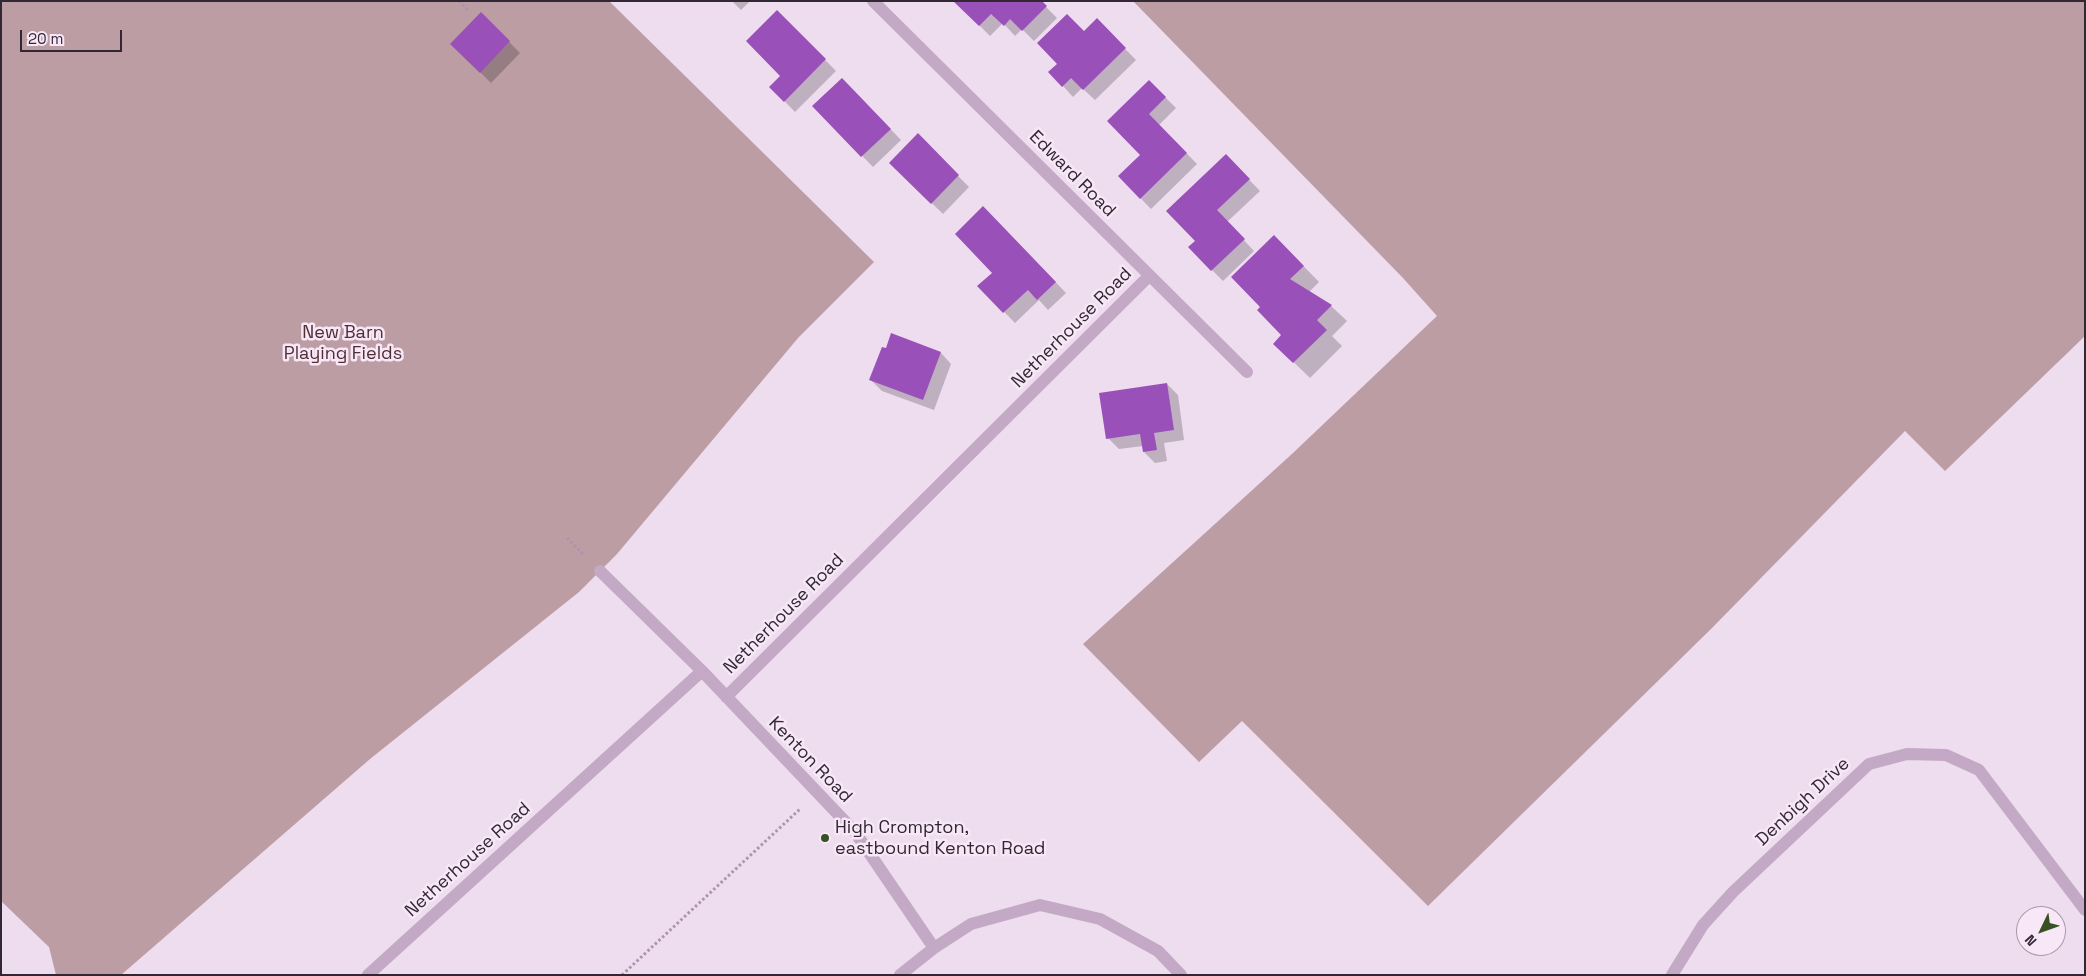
<!DOCTYPE html>
<html>
<head>
<meta charset="utf-8">
<style>
  body { margin:0 }
  #map { position:relative; width:2086px; height:976px; overflow:hidden; background:#eedcef; font-family:"Space Grotesk",sans-serif }
  canvas { display:block }
  .frame { position:absolute; inset:0; border:2px solid #312833; pointer-events:none }
  .north { position:absolute; left:2016px; top:906px; width:50px; height:50px; box-sizing:border-box; background:#f7e7f7; border:1px solid #a89ba9; border-radius:50%; rotate:228deg; font-size:14px; font-weight:700; line-height:20px; text-align:center; color:#312833 }
  .north::after { content:''; display:block; margin:auto; width:18px; height:22px; background:#385022; clip-path:polygon(50% 0,100% 100%,50% 72%,0 100%) }
  .scale { position:absolute; left:20px; top:30px; width:102px; height:22px; box-sizing:border-box; border:2px solid #312833; border-top:0; padding-left:6px; font-size:15px; line-height:18px; white-space:nowrap; color:#312833; -webkit-text-stroke:4px #f7e7f7; paint-order:stroke }
</style>
</head>
<body>
<div id="map">
<canvas width="2086" height="976"></canvas>
<div class="frame"></div>
<div class="north">N</div>
<div class="scale">20 m</div>
</div>
<script>
const c = document.querySelector('canvas').getContext('2d');
c.lineJoin = 'round';
function paint(path, color) { c.fillStyle = color; c.fill(path, 'evenodd'); }
function trace(path, color, width, dash) { c.strokeStyle = color; c.lineWidth = width; c.lineCap = dash ? 'butt' : 'round'; c.setLineDash(dash || []); c.stroke(path); }
function label(font, color, halo, rows, align = 'center') {
  c.font = font + ' "Space Grotesk",sans-serif'; c.lineWidth = 5; c.setLineDash([]); c.textBaseline = 'middle'; c.strokeStyle = halo; c.fillStyle = color; for (const [text, x, y, turn = 0] of rows) {
    c.save(); c.translate(x, y); c.rotate((+turn || 0) * Math.PI / 180); c.textAlign = isNaN(turn) ? turn : align; if (halo) c.strokeText(text, 0, 0); c.fillText(text, 0, 0); c.restore();
  }
}
paint(new Path2D(`
  M1 1H609L874 262 798 338 617 554 579 592 370 759 121 975H56L49 947 1 901Z
  M1133 1H2085V336L1945 471 1905 431 1711 629 1428 906 1242 721 1199 762 1083 644 1293 453 1437 316 1403 278Z`), '#bc9da4');
paint(new Path2D(`
  M732 1H750L741 10Z
  M1040 1 1057 18 1034 41 1022 29 1015 36 1003 23 990 36 956 2Z
  M777 11 836 71 795 112 771 87 782 76Z
  M481 13 520 53 491 83 452 44Z
  M1097 20 1136 60 1095 100 1082 88 1073 97 1063 86 1058 64Z
  M1149 81 1176 108 1159 125 1197 164 1151 209 1119 176 1142 155Z
  M853 90 901 140 873 167 814 106Z
  M918 135 969 187 943 214 891 163Z
  M1226 156 1260 191 1227 222 1254 251 1223 281 1189 247 1196 241Z
  M994 218 1066 293 1048 310 1039 300 1015 323 979 286 994 273Z
  M1274 236 1319 282 1309 292 1331 306 1347 321 1332 336 1342 346 1310 378 1275 344 1283 335 1262 307Z
  M941 353 951 364 934 410 882 391 871 380Z
  M1167 384 1178 395 1184 440 1164 443 1167 461 1155 463 1144 452 1143 446 1119 449 1108 438Z`), '#0003');
paint(new Path2D(`
  M953 1H1042L1047 6 1022 31 1010 19 1004 26 991 14 979 26Z
  M777 10 826 59 784 102 769 87 780 76 746 41Z
  M481 12 510 41 480 73 450 44Z
  M1067 14 1084 31 1097 18 1126 48 1083 90 1071 78 1062 87 1048 72 1057 64 1037 43Z
  M842 78 891 129 861 157 812 106Z
  M1149 80 1166 97 1149 114 1187 153 1140 199 1118 176 1140 155 1107 121Z
  M918 133 959 175 931 204 889 163Z
  M1226 154 1250 179 1217 210 1245 239 1211 271 1188 247 1195 241 1166 211Z
  M983 206 1056 282 1037 300 1028 290 1003 313 977 286 992 273 955 234Z
  M1274 235 1304 266 1290 279 1332 305 1317 320 1327 330 1293 363 1273 344 1281 335 1257 310 1260 307 1231 277Z
  M891 333 941 352 923 400 869 380 882 347 886 348Z
  M1167 383 1174 430 1154 433 1157 450 1143 452 1140 434 1106 439 1099 393Z`), '#9950b9');
trace(new Path2D(`
  M459 1 468 10
  M567 538 584 555
  M622 975 800 809`), '#ae93b1', 3, [2.5, 2.5]);
trace(new Path2D(`
  M873 1 1247 372
  M600 571 702 671
  M726 697 1149 276
  M368 975 702 671 855 832 934 948
  M900 975 934 948 971 924 1040 905 1100 919 1158 951 1181 975
  M1672 975 1703 925 1733 892 1869 764 1907 754 1946 755 1979 770 2085 910`), '#c3a9c5', 12);
for (const [x, y, r, color] of [
  [825,838,5,"#385022"]
]) { const dot = new Path2D(); dot.arc(x, y, r, 0, 2 * Math.PI); c.fillStyle = color; c.fill(dot); trace(dot, '#f7e7f7', 2); }
label('18px', '#312833', '#f7e7f7', [
  ["Edward Road",1072,174,45],
  ["Netherhouse Road",1072,328,-45],
  ["Netherhouse Road",784,614,-45],
  ["Kenton Road",810,760,46],
  ["Denbigh Drive",1803,802,-43],
  ["Netherhouse Road",468,860,-42]
]);
label('18px', '#4f2e34', '#f7e7f7', [
  ["New Barn",343,333],
  ["Playing Fields",343,354]
]);
label('18px', '#312833', '#f7e7f7', [
  ["High Crompton,",835,828],
  ["eastbound Kenton Road",835,849]
], 'left');
</script>
</body>
</html>
